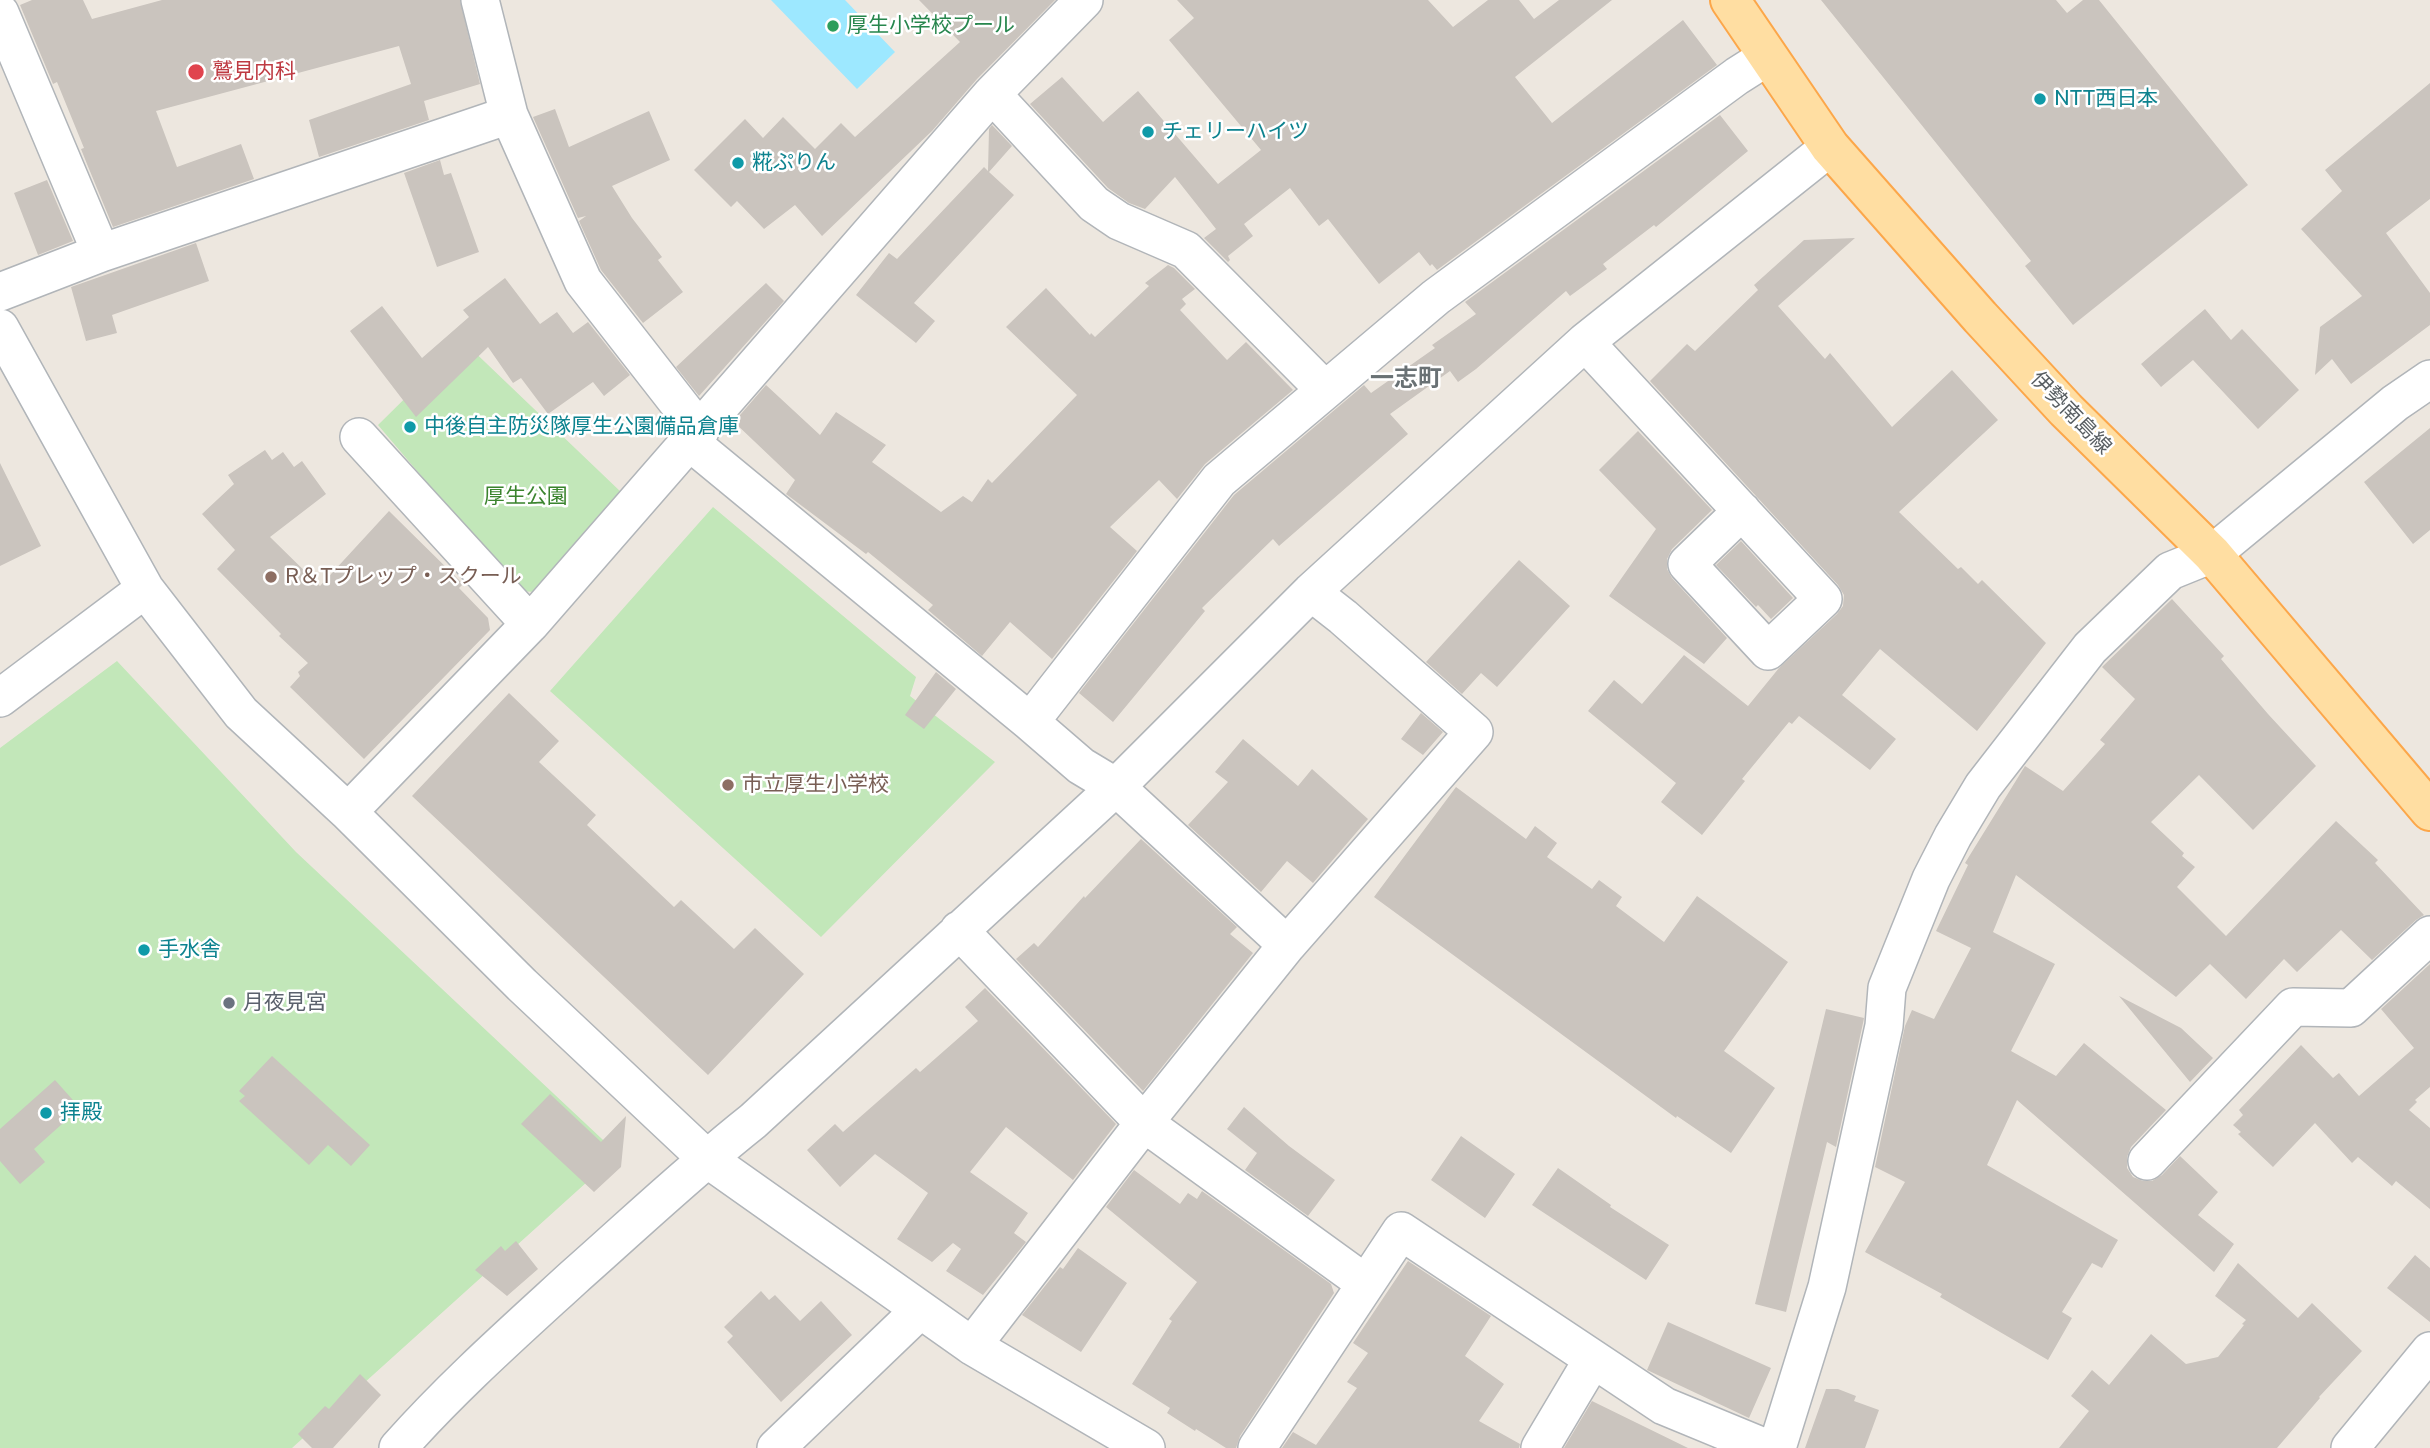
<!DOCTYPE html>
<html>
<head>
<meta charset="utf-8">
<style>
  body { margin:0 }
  canvas { display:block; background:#ede7df }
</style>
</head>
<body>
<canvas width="2430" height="1448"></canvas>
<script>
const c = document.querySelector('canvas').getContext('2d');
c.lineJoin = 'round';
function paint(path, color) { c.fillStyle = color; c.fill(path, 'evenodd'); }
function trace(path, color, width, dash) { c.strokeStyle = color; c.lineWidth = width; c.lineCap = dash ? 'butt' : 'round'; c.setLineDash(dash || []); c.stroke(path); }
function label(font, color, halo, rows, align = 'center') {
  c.font = font + ' "Public Sans","Noto Sans JP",sans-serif'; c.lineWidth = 5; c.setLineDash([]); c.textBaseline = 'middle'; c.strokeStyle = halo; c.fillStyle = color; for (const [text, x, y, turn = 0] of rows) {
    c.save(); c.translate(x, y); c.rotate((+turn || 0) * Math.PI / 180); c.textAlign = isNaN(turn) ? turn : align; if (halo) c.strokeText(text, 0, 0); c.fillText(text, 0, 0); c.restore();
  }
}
paint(new Path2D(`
  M463 341 622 493 535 592 519 591 378 425Z
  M713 507 916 677 910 696 995 762 821 937 550 691Z
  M117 661 296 852 618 1154 292 1448H0V748Z`), '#c2e7b9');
paint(new Path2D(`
  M771 0H845L895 52 857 89Z`), '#9de8ff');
paint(new Path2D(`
  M32 0H83L92 19 162 0H460L480 84 424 101 429 120 319 157 309 120 411 84 399 46 156 111 177 167 241 144 254 179 113 227 87 164 81 149 84 148 57 82 53 84 20 5Z
  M919 0H1055L977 79 932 131 822 236 795 205 764 229 737 201 731 207 694 170 745 119 763 138 783 117 815 149 841 123 855 137 960 42Z
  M1177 0H1428L1453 27 1488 0H1519L1534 19 1559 0H1612L1515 77 1552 123 1683 20 1717 65 1437 270 1432 264 1430 266 1419 252 1379 284 1328 219 1319 226 1290 188 1244 224 1253 236 1228 256 1230 260 1228 262 1204 238 1216 229 1175 177 1145 209 1129 203 1108 188 1030 104 1062 77 1103 122 1138 91 1218 184 1261 150 1169 40 1194 18Z
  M1821 0H2056L2067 13 2083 0H2099L2248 185 2073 325 2025 266 2031 261Z
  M2430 83V199L2386 233 2430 293V325L2351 384 2332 359 2315 375 2320 327 2362 296 2301 229 2342 191 2325 170Z
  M555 109 569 147 649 111 670 160 612 186 632 218 662 257 658 260 683 292 643 323 601 270 579 221 586 216 578 218 533 117Z
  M1720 115 1748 151 1656 227 1654 225 1603 264 1607 269 1570 296 1566 291 1476 369 1458 382 1450 371 1390 414 1408 434 1279 546 1273 539 1202 608 1205 611 1113 722 1079 693 1234 495 1364 385 1371 393 1435 348 1432 345 1476 314 1465 302Z
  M992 125 1012 146 989 172 1014 195 914 303 935 321 916 343 856 295 889 253 897 259 984 167 988 171 989 129Z
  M440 160 444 175 451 173 479 252 437 267 404 173Z
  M47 180 73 241 38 255 14 193Z
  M1855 238 1778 306 1825 359 1830 353 1892 427 1952 370 1998 420 1899 512 1958 569 1961 567 1978 584 1982 580 2046 643 1977 731 1880 649 1842 695 1896 739 1870 770 1799 716 1792 724 1789 722 1742 779 1745 781 1702 835 1661 802 1676 783 1588 711 1614 680 1642 704 1684 655 1748 706 1779 668 1837 614 1843 606 1844 595 1838 585 1650 381 1687 344 1695 351 1758 290 1754 285 1804 240Z
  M196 243 209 281 112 315 117 333 86 341 71 287Z
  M1168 265 1174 268 1195 289 1182 299 1186 304 1180 310 1227 360 1246 342 1293 390 1205 464 1177 499 1159 480 1110 527 1137 551 1052 659 1010 622 982 656 928 610 933 605 868 552 866 554 786 494 795 480 734 422 766 385 820 435 836 412 886 445 872 462 941 512 963 496 972 502 988 479 992 483 1077 395 1006 327 1046 288 1090 335 1091 333 1095 337 1149 286 1145 283Z
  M505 278 540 324 557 312 573 333 588 322 630 375 604 396 593 382 548 414 521 378 513 383 488 347 416 417 350 331 382 306 422 358 469 317 463 310Z
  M766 283 784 301 699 396 676 367Z
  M2205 309 2231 340 2242 329 2299 390 2258 429 2193 360 2161 387 2141 364Z
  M2430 428V530L2413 544 2364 482Z
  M1638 431 1712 510 1672 549 1667 559V569L1672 578 1727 638 1704 664 1609 596 1656 529 1599 470Z
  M265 450 272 460 283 452 294 467 302 461 326 494 270 537 320 586 389 511 463 584 459 588 488 618 490 630 364 759 290 687 300 676 298 672 308 663 279 636 281 634 217 569 235 550 202 514 234 484 228 475Z
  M0 463 41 546 0 566Z
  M1741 541 1793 598 1771 619 1758 605 1756 607 1716 565Z
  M1519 560 1570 606 1497 687 1481 673 1462 694 1426 662Z
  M2172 599 2224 656 2221 659 2268 714 2316 766 2253 830 2199 775 2151 822 2184 853 2182 856 2195 867 2177 887 2226 936 2336 821 2378 860 2375 863 2424 915 2416 920 2372 960 2341 930 2297 972 2284 959 2246 999 2210 964 2176 997 2016 875 1993 932 2055 964 2011 1051 2056 1076 2084 1043 2166 1110 2131 1147 2127 1157V1168L2133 1177 2143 1181H2152L2162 1175 2180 1156 2218 1192 2198 1215 2234 1244 2214 1272 2017 1100 1987 1165 2118 1240 2102 1268 2092 1263 2062 1312 2072 1318 2048 1360 1940 1297 1942 1294 1865 1252 1905 1182 1875 1167 1905 1026 1912 1010 1934 1019 1971 948 1936 931 1968 865 1965 863 2025 766 2063 791 2105 744 2100 740 2135 699 2102 667Z
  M936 672 956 689 924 729 905 715Z
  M509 693 559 741 539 762 596 815 587 825 674 907 681 900 734 949 755 928 804 974 708 1075 412 796Z
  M1421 713 1443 732 1423 755 1401 739Z
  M1243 739 1298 786 1312 769 1368 819 1313 883 1287 861 1261 892 1188 825 1228 782 1215 772Z
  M1456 787 1526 839 1535 826 1557 843 1547 857 1592 889 1599 880 1622 897 1616 906 1664 942 1697 896 1788 962 1724 1051 1775 1088 1731 1153 1677 1116 1676 1118 1374 897Z
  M1141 839 1237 927 1230 934 1253 953 1143 1091 1016 959 1034 943 1038 947 1084 896 1085 898Z
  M2430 964V1087L2415 1100 2417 1102 2409 1110 2430 1128V1209L2396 1181 2392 1186 2358 1157 2352 1163 2315 1123 2273 1167 2238 1134 2241 1132 2233 1125 2243 1115 2239 1110 2301 1045 2333 1078 2339 1073 2359 1096 2414 1048 2381 1009Z
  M985 988 1116 1124 1073 1180 1006 1127 970 1172 1028 1213 1014 1233 1026 1242 983 1295 946 1271 961 1249 953 1243 932 1262 897 1239 928 1193 875 1154 840 1187 807 1150 835 1124 843 1132 916 1068 920 1072 978 1021 965 1007Z
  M2119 996 2181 1028 2213 1058 2190 1082Z
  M1826 1009 1864 1018 1863 1023 1836 1147 1827 1142 1786 1312 1755 1304Z
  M272 1056 370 1145 351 1166 328 1145 309 1165 239 1101 245 1096 239 1091Z
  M55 1080 80 1108 34 1149 45 1162 20 1184 0 1161V1129Z
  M550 1094 601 1142 626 1116 621 1167 594 1192 521 1124Z
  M1244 1107 1289 1146 1335 1180 1308 1216 1245 1170 1257 1153 1227 1129Z
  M1461 1136 1515 1174 1485 1218 1431 1180Z
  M1558 1168 1611 1205 1610 1207 1669 1245 1646 1280 1532 1205Z
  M1134 1170 1180 1204 1188 1193 1197 1199 1202 1191 1331 1284 1334 1293 1240 1436 1236 1448H1226L1196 1429 1195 1431 1167 1413 1170 1408 1132 1384 1172 1321 1169 1319 1197 1282 1106 1207Z
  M516 1241 538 1269 507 1296 475 1270 501 1246 505 1251Z
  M1078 1248 1127 1283 1081 1352 1022 1315 1060 1267 1063 1269Z
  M2415 1255 2430 1268V1322L2387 1288Z
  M1408 1261 1491 1316 1465 1356 1504 1384 1479 1421 1520 1444 1519 1448H1282L1293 1432 1316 1445 1357 1388 1347 1382 1368 1353 1353 1343Z
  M2238 1263 2298 1318 2312 1303 2362 1351 2319 1397 2320 1398 2277 1448H2059L2089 1411 2071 1396 2092 1370 2109 1385 2151 1334 2186 1364 2218 1357 2244 1325 2242 1324 2246 1320 2215 1296Z
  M761 1291 769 1300 775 1295 800 1321 821 1301 852 1335 781 1402 727 1342 733 1336 724 1327Z
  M1668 1322 1771 1368 1749 1418 1647 1370Z
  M360 1374 381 1395 333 1448H312L298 1434 325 1406 329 1409Z
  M1826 1389H1838L1856 1396 1854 1401 1879 1410 1865 1448H1805Z
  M1592 1401 1688 1448H1564Z`), '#cac4be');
const minor = new Path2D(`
  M480 0 509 115 583 281 700 431
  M0 13 101 253
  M992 94 1094 204 1119 221 1186 250 1324 389
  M0 292 101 253 509 115
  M0 328 145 589 241 713 348 812 522 985 706 1158 972 1346 1146 1448
  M1585 342 1823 599 1768 651 1687 564 1742 511
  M359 437 530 624
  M690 442 1030 722 1081 766 1116 787 1287 945
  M0 698 145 589
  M1030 722 1219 480 1436 297 1737 76 1767 57
  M348 812 530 624 992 94 1084 0
  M959 930 1144 1123 1365 1283
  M2147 1161 2293 1007 2351 1008 2430 935
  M972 1346 1144 1123 1287 945 1474 732 1343 617 1311 592
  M398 1448C452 1387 513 1333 573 1278 633 1225 691 1170 753 1121L1116 787 1311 592 1585 342 1830 147
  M776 1448 920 1310
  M1257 1448 1401 1231 1664 1406 1766 1448
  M1540 1448 1593 1359
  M1777 1448 1827 1287 1884 1026 1887 988 1931 879 1953 836 1983 786 2090 648 2170 571 2212 554 2395 403 2430 379
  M2350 1448 2430 1351`);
const major = new Path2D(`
  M1730 0 1830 147 1980 317 2066 410 2212 554 2430 811`);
trace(minor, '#b1b5b9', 40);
trace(major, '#fca74a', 42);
trace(minor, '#fff', 37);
trace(major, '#ffdea2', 38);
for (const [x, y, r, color] of [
  [833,26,7,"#2e9e5b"],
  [196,72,9,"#e0444e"],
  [2040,99,7,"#0f9aa8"],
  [1148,132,7,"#0f9aa8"],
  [738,163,7,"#0f9aa8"],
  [410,427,7,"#0f9aa8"],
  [271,577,7,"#8d6e63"],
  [728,785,7,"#8d6e63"],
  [144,950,7,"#0f9aa8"],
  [229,1003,7,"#6b7280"],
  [46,1113,7,"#0f9aa8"]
]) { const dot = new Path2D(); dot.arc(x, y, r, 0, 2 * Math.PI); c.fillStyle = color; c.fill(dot); trace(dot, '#fff', 2.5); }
label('21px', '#27864d', '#fff', [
  ["厚生小学校プール",847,26]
], 'left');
label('21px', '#be3a42', '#fff', [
  ["鷲見内科",212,72]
], 'left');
label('21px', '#0d838f', '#fff', [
  ["NTT西日本",2054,99],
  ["チェリーハイツ",1162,132],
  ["糀ぷりん",752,163],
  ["中後自主防災隊厚生公園備品倉庫",424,427],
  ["手水舎",158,950],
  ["拝殿",60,1113]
], 'left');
label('21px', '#585e62', '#fff', [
  ["伊勢南島線",2071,413,46]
]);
label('21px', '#3b842e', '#fff', [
  ["厚生公園",526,497]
]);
label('21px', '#785e54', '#fff', [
  ["R＆Tプレップ・スクール",285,577],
  ["市立厚生小学校",742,785]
], 'left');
label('21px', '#5b616d', '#fff', [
  ["月夜見宮",243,1003]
], 'left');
label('bold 24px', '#697174', '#fff', [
  ["一志町",1406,379]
]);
</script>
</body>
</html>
